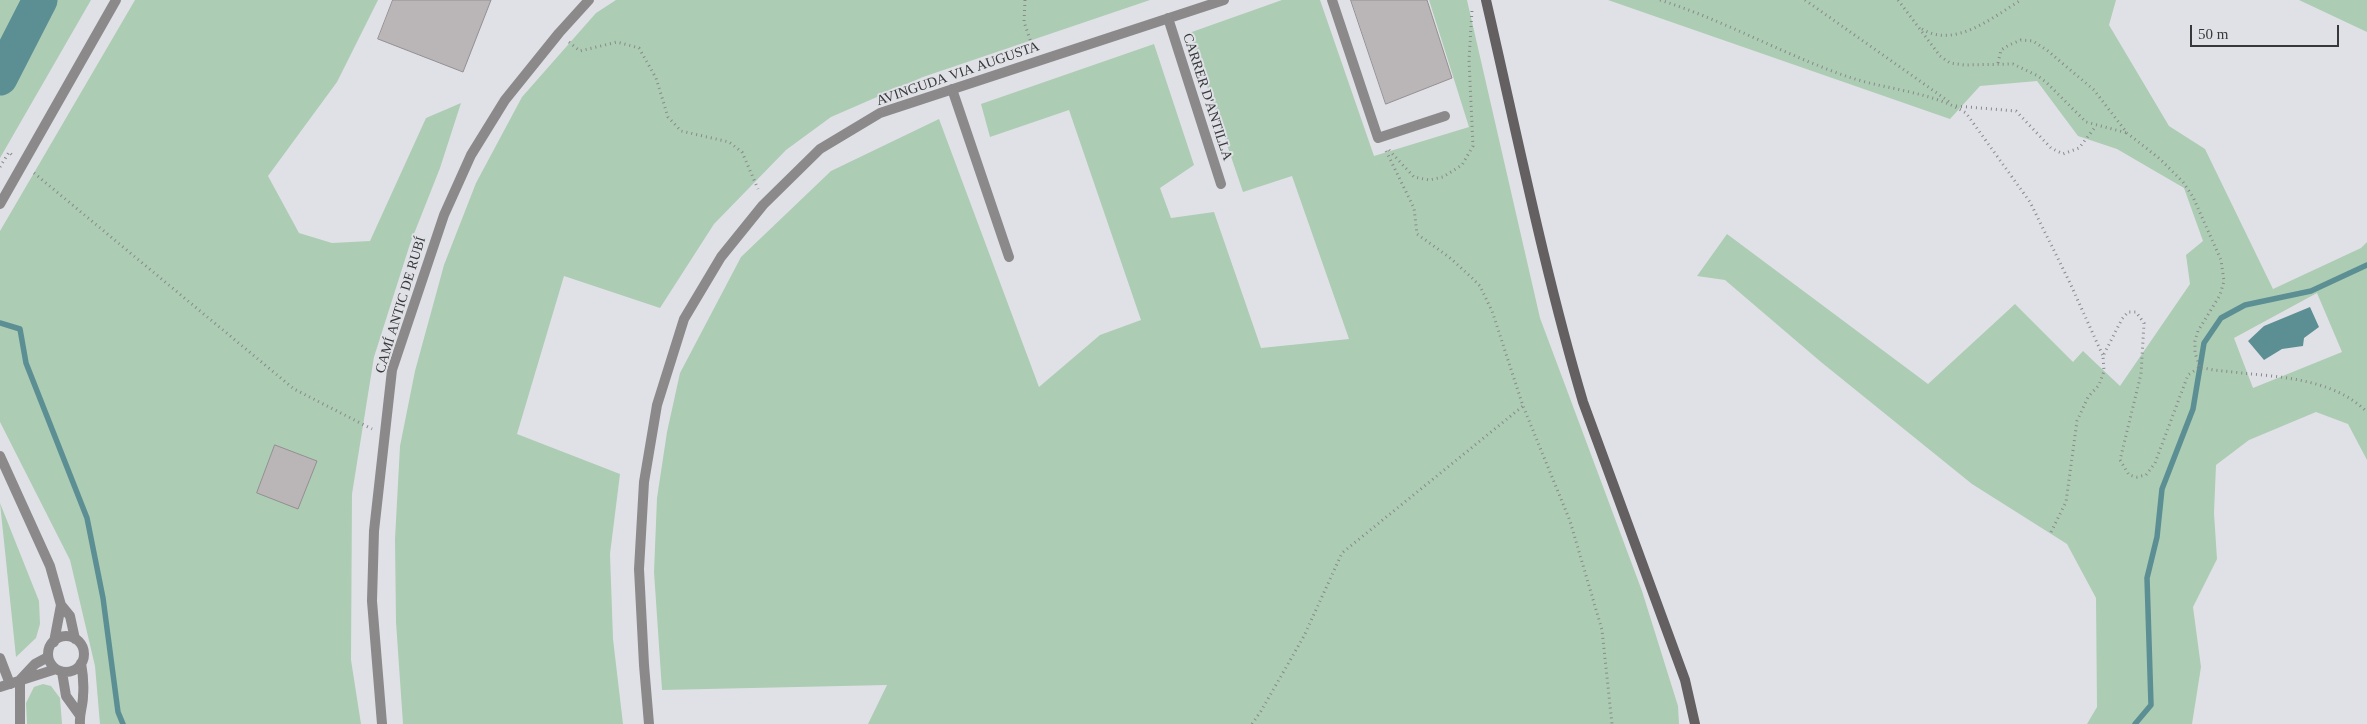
<!DOCTYPE html>
<html>
<head>
<meta charset="utf-8">
<style>
  body { margin:0 }
  #map { position:relative; width:2367px; height:724px; overflow:hidden; background:#e0e1e6; font-family:Georgia,serif }
  canvas { display:block }
  .scale { position:absolute; left:2190px; top:25px; width:149px; height:22px; box-sizing:border-box; border:2px solid #37383a; border-top:0; padding-left:6px; font-size:15px; line-height:18px; white-space:nowrap; color:#37383a; -webkit-text-stroke:4px #e0e1e6; paint-order:stroke }
</style>
</head>
<body>
<div id="map">
<canvas width="2367" height="724"></canvas>
<div class="scale">50 m</div>
</div>
<script>
const c = document.querySelector('canvas').getContext('2d');
c.lineJoin = 'round';
function paint(path, color) { c.fillStyle = color; c.fill(path, 'evenodd'); }
function trace(path, color, width, dash) { c.strokeStyle = color; c.lineWidth = width; c.lineCap = dash ? 'butt' : 'round'; c.setLineDash(dash || []); c.stroke(path); }
function label(font, color, halo, rows, align = 'center') {
  c.font = font + ' Georgia,serif'; c.lineWidth = 4; c.setLineDash([]); c.textBaseline = 'middle'; c.strokeStyle = halo; c.fillStyle = color; for (const [text, x, y, turn = 0] of rows) {
    c.save(); c.translate(x, y); c.rotate((+turn || 0) * Math.PI / 180); c.textAlign = isNaN(turn) ? turn : align; if (halo) c.strokeText(text, 0, 0); c.fillText(text, 0, 0); c.restore();
  }
}
paint(new Path2D(`
  M0 0H91L0 158Z
  M135 0H378L337 82 268 176 299 233 332 243 370 241 426 118 461 103 440 168 410 244 374 357 352 494 351 660 361 724H100L95 666 70 560 0 422V231Z
  M616 0H1150L923 77 831 117 786 150 714 224 660 308 564 276 517 434 620 474 610 554 613 639 623 724H403L396 622 395 539 400 446 415 371 444 265 476 183 522 97 596 13Z
  M1282 0H1320L1374 156 1469 127 1429 0H1467L1540 318 1642 591 1678 706 1679 724H868L887 685 662 690 654 572 657 498 667 432 680 373 741 257 831 171 939 119 1039 387 1100 335 1141 320 1069 110 990 137 981 104 1154 44 1194 165 1160 188 1171 218 1214 212 1261 348 1349 339 1292 176 1243 192 1189 33Z
  M1608 0H2116L2109 25 2169 126 2205 149 2273 289 2361 248 2367 242V460L2348 424 2316 412 2249 440 2216 465 2214 513 2217 559 2193 607 2201 667 2192 724H2087L2097 707 2096 598 2067 544 1972 484 1821 362 1725 280 1697 276 1727 234 1928 384 2015 304 2073 362 2083 351 2120 386 2190 284 2186 255 2203 241 2184 188 2117 149 2078 136 2037 81 1980 86 1950 119ZM2317 293 2342 352 2253 388 2234 338Z
  M2299 0H2367V32Z
  M0 503 39 601 40 624 36 638 16 657Z
  M43 684 51 686 60 698 62 724H27L26 703 34 687Z`), '#adccb4');
paint(new Path2D(`
  M2310 307 2319 327 2304 338 2303 346 2282 349 2264 360 2248 341 2264 326Z`), '#5c8f93');
trace(new Path2D(`
  M0 323 20 329 26 363 87 518 103 598 118 712 123 724
  M2135 724 2151 705 2147 578 2157 537 2162 489 2193 409 2204 343 2221 318 2245 305 2311 291 2367 265`), '#5c8f93', 5.5);
trace(new Path2D(`
  M0 78 40 0`), '#5c8f93', 35);
const building = new Path2D(`
  M393 0H491L463 72 378 39Z
  M1351 0H1427L1452 78 1386 104Z
  M275 445 317 461 298 509 257 493Z`);
paint(building, '#bab5b7');
trace(building, '#948f91', 1);
trace(new Path2D(`
  M1025 0 1024 22 1033 48
  M1660 0C1723 20 1781 53 1843 75 1883 90 1929 90 1966 113L2030 202 2070 283 2103 356
  M1805 0 1951 103
  M1898 0 1940 56 1950 63 1964 65 2013 64 2038 76 2047 83 2086 122 2127 133
  M1922 29C1955 49 1993 17 2021 0
  M569 42 580 51 617 42 639 48 656 78 668 117 681 131 729 142 742 152 758 189
  M1998 63 2001 50 2009 45 2021 40 2033 41 2048 51 2094 90 2127 133 2160 159 2183 182 2193 197 2221 260 2224 281 2220 295 2198 331 2195 341V353L2200 367
  M1956 106 2016 111 2051 148 2063 154 2079 148 2096 126
  M1389 150 1414 177 1429 180 1443 177 1462 165 1473 146 1469 60 1472 10
  M1386 151 1414 208 1417 234 1449 257 1470 276 1480 286 1492 311 1523 406 1570 521 1602 630 1612 724
  M0 167 9 152 12 155
  M34 173 294 389 372 429
  M2051 532 2066 502 2077 421 2088 397 2099 385 2104 371 2103 356 2122 319 2128 312H2136L2144 323 2141 374 2120 460 2129 475 2137 477 2146 475 2155 463 2188 375 2200 367C2214 371 2227 371 2241 373 2284 377 2335 380 2367 412
  M1252 724 1261 711 1304 636 1342 553 1523 406`), '#88898c', 3, [1, 4]);
trace(new Path2D(`
  M0 658 10 684`), '#8c898a', 10);
trace(new Path2D(`
  M1332 0 1378 138 1445 116
  M1168 18 1221 184
  M952 89 1009 257
  M0 204 116 0
  M0 456 50 566 61 605 70 616 75 639
  M48 654a18 18 0 1 1 36 0a18 18 0 1 1-36 0Z
  M54 642 61 605
  M62 672 66 696 79 714
  M20 680V724
  M20 680 35 664 48 657
  M0 687 56 669
  M80 724C79 714 83 706 83 696 84 685 83 674 81 663
  M382 724 372 601 374 531 392 370 444 215 471 155 505 100 559 33 589 0
  M649 724 644 665 639 569 644 482 657 405 684 319 721 257 763 205 820 149 880 113 1224 0`), '#8c898a', 10);
trace(new Path2D(`
  M1486 0C1517 134 1544 270 1583 402L1685 680 1695 724`), '#646061', 10);
label('14px', '#37383a', '#e0e1e6', [
  ["AVINGUDA VIA AUGUSTA",958,74,-19],
  ["CARRER D'ANTILLA",1207,97,72],
  ["CAMÍ ANTIC DE RUBÍ",401,305,-73]
]);
</script>
</body>
</html>
